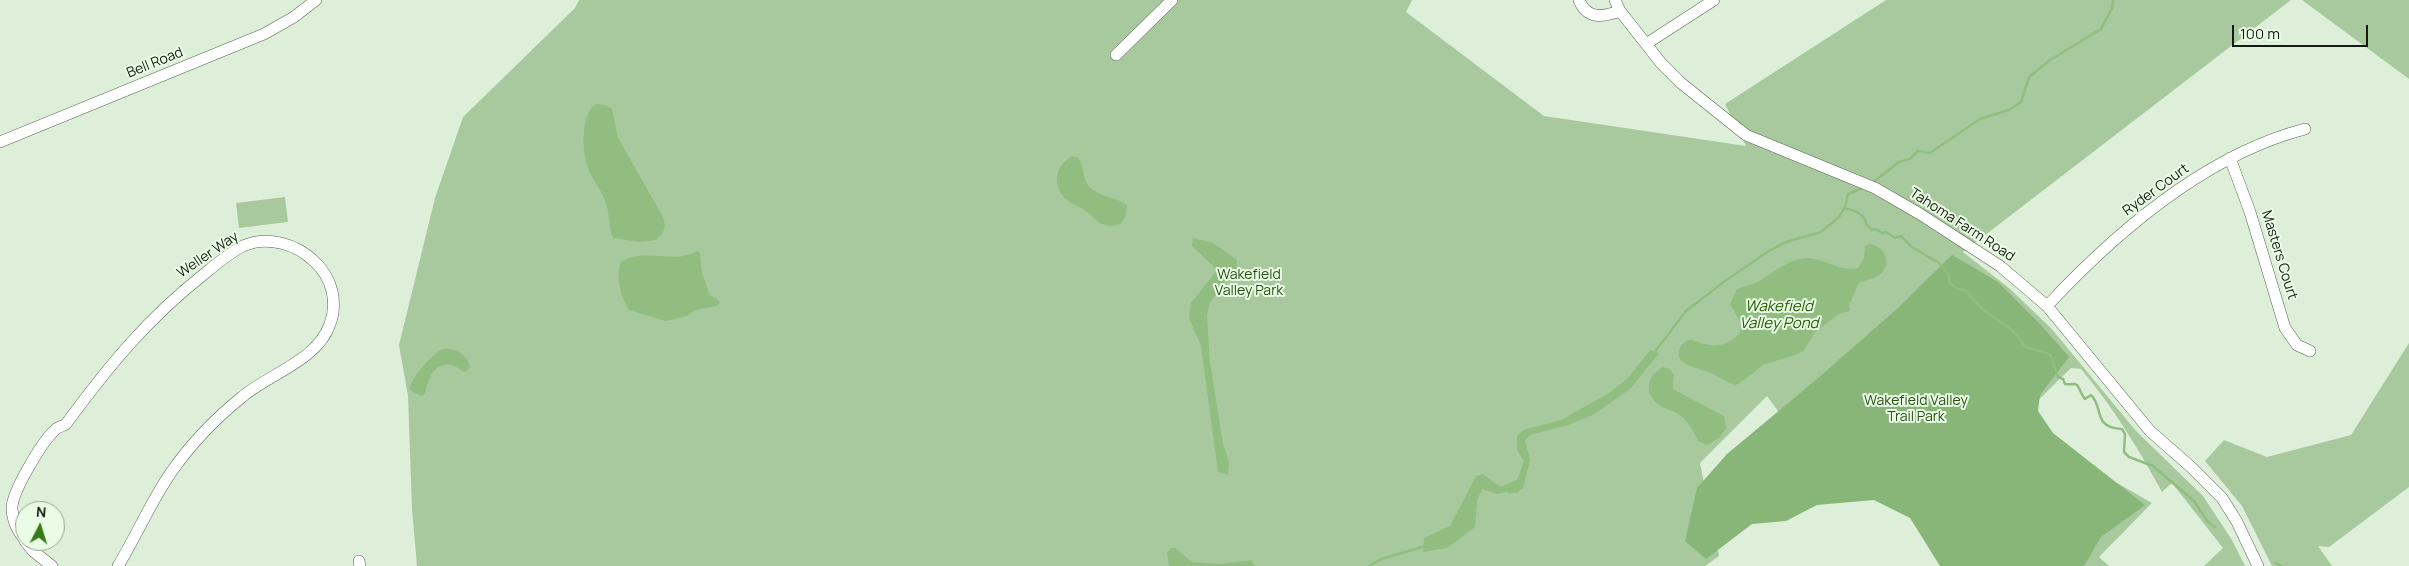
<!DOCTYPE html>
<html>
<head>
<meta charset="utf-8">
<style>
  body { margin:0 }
  #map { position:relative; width:2409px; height:566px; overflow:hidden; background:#deefd9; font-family:Manrope,sans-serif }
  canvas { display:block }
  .north { position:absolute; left:15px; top:501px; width:50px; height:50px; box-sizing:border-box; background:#ebfce6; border:1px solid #96a292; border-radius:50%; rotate:5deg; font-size:14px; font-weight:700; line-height:20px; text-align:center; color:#161b14 }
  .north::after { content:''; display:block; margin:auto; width:18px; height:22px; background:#387a19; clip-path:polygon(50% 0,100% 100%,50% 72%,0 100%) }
  .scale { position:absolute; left:2232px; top:25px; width:136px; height:22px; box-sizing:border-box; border:2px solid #161b14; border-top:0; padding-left:6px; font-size:15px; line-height:18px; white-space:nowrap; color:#161b14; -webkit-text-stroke:4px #ebfce6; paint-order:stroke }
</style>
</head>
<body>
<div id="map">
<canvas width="2409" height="566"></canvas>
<div class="north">N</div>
<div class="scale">100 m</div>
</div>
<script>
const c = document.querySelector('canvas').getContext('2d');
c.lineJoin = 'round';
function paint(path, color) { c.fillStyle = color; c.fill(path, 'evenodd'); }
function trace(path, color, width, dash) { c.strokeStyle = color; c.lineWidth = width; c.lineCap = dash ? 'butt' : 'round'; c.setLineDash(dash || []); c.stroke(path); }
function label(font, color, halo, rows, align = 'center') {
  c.font = font + ' Manrope,sans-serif'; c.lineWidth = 4; c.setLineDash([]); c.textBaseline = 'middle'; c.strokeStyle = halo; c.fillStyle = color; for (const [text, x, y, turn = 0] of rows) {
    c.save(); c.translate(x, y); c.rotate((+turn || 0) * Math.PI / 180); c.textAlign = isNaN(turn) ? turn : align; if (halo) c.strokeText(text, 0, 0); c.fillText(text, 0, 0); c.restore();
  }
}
paint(new Path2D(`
  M579 0H1412L1406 12 1544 116 1746 146 1725 104 1886 0H2291L1963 252 2009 288 2051 328 2136 431 2203 496 2232 540 2245 566H2204L2223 548 2172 483 2162 492C2138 448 2113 407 2081 369L2071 368 2014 424 2152 503 2099 557 2109 566H1952L1948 535 1823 473 1767 396 1700 463 1719 556 1705 566H417L412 509 408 396 399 345 435 198 463 117 575 8Z
  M2302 0H2409V79Z
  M285 197 288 222 239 228 236 203Z
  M2409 343V487L2329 547 2318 546 2332 566H2272L2242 506 2205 461 2224 440 2267 457 2351 435Z`), '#a8c99d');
paint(new Path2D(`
  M1952 255 1998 282 2041 325 2069 357 2040 395 2038 411 2053 433 2145 505 2101 537 2084 566H1940L1910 518 1874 500 1817 505 1786 521 1752 524 1706 559 1685 541 1697 488 1727 454 1817 379 1899 307Z`), '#88b578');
paint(new Path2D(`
  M596 104 606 105 612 109 618 138 662 215C667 227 665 232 656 240L639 242 614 238 611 234C609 222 609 211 605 200 600 188 591 178 587 165 582 150 581 113 596 104Z
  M1072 156 1078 158C1084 166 1083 178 1088 185 1097 197 1115 196 1127 205L1126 215 1121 224C1116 225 1110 227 1105 225 1097 223 1093 216 1086 211 1079 206 1068 203 1063 196 1052 181 1057 165 1072 156Z
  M1193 238 1213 243 1237 260 1236 275 1228 277 1221 286 1209 305 1207 316 1210 362 1223 444 1229 462 1228 475 1218 472 1201 346 1189 318 1191 303 1217 270 1192 246Z
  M1870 244C1887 247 1893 266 1878 276 1872 279 1865 280 1859 283L1849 305 1850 311 1839 314 1816 331 1804 350 1798 354 1762 365 1754 373 1736 385C1727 382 1719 377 1711 373 1701 369 1669 364 1681 346 1682 344 1687 340 1690 340 1693 340 1699 342 1701 343 1718 348 1728 345 1740 333L1741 323 1730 304 1737 289C1744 286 1753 285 1759 281 1775 272 1789 258 1808 258 1826 259 1840 272 1858 268L1864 258 1865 246Z
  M697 251 700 253 702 273 710 296 716 298 720 302 717 306 695 310 687 316 666 321 629 310C621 298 615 276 621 262 641 247 676 265 697 251Z
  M442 349C454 347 469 355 470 368L465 372C459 370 456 365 450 365 433 362 428 381 425 393L421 396 410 390C410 377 431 356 442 349Z
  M1650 350 1659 353 1630 389 1593 415 1568 425 1530 435 1525 440 1530 460 1523 489 1497 494 1482 489 1477 501 1475 527 1447 548 1423 552 1424 538 1450 526 1476 476 1483 474 1500 487 1517 480 1524 461 1517 450V436L1523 430 1561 420 1609 393 1628 378Z
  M1663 367 1670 369 1674 375 1673 389 1724 416 1726 428 1720 437 1708 445 1698 441C1693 430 1689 423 1680 415 1675 411 1668 410 1662 407 1644 396 1644 377 1663 367Z
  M1171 548H1175L1192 562 1220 564 1251 560 1255 566H1169L1167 553Z`), '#91be80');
trace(new Path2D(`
  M1872 183 1899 162 1910 159 1918 151 1930 153 1980 119 2009 110 2021 102 2029 77 2050 60 2101 29 2112 8 2113 0
  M1844 208C1853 210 1866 214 1866 224L1872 230 1876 229 1882 233 1886 232 1895 238 1901 236 1912 247 1939 263 1948 274 1950 283 1957 289 1965 290C1970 294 1974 301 1978 305 1995 321 2012 324 2025 347 2057 357 2047 347 2058 377L2063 379 2065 384C2069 385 2074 383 2077 385 2080 388 2081 395 2085 399L2091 395C2104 407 2092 428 2122 429L2125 434 2124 452 2129 457 2153 466 2194 501 2208 522 2215 527
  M1654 353 1686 311 1725 281 1769 251 1786 242 1821 232 1839 217 1845 207 1848 194 1863 188
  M1509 492 1518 491 1519 489
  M2276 563 2281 566
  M1369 566 1381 559 1426 546`), '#91be80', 2.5);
const minor = new Path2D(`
  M1579 0C1587 20 1603 17 1620 11
  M1615 0 1620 11 1661 63 1681 83 1746 135 1875 188 1920 214 2000 266 2047 306 2150 431 2191 467 2222 498 2237 522 2258 566
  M1646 44 1714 0
  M1116 55 1172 0
  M0 142 264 34 294 17 316 0
  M2230 158 2250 212 2285 328 2297 345 2310 351
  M2047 306C2116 232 2205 155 2305 129
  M25 540C17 530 13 522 12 509 11 493 43 440 56 429 58 427 63 426 66 424 108 367 147 319 203 275 215 265 229 253 243 246 267 235 297 244 315 262 332 278 338 302 330 324 318 360 269 374 242 397 216 418 191 444 172 471 151 501 137 535 118 566
  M25 541 33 551 52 566
  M359 561 360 566`);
trace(minor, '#576552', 12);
trace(minor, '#fff', 11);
label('14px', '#161b14', '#ebfce6', [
  ["Bell Road",155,63,-22],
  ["Ryder Court",2156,190,-36],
  ["Tahoma Farm Road",1962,225,33],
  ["Weller Way",208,255,-34],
  ["Masters Court",2279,255,73]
]);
label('14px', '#275214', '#ebfce6', [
  ["Wakefield",1249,275],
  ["Valley Park",1249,291],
  ["Wakefield Valley",1916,401],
  ["Trail Park",1916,417]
]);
label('italic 15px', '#225c00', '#ebfce6', [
  ["Wakefield",1779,307],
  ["Valley Pond",1779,324]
]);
</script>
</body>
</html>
